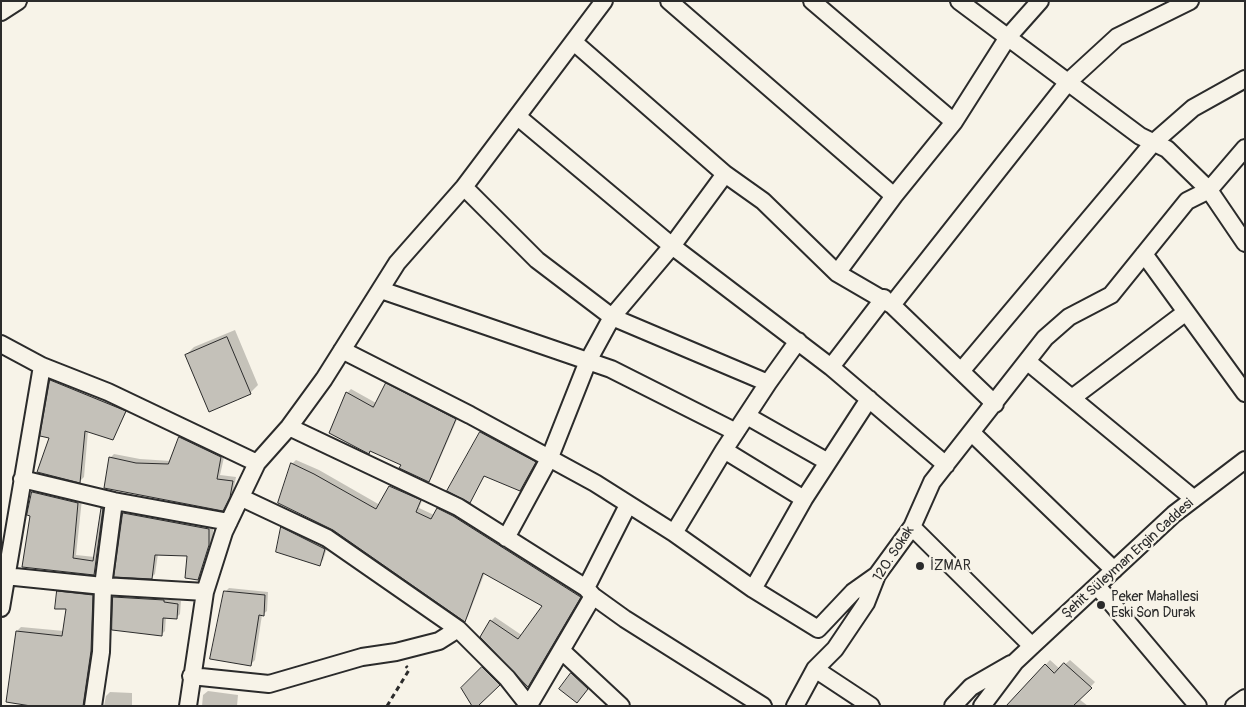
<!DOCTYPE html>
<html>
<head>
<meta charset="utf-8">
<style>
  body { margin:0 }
  #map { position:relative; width:1246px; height:707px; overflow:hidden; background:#f7f3e8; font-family:Pangolin,sans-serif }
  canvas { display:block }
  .frame { position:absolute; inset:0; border:2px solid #2b2b2b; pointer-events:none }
</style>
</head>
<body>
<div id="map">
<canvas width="1246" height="707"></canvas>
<div class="frame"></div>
</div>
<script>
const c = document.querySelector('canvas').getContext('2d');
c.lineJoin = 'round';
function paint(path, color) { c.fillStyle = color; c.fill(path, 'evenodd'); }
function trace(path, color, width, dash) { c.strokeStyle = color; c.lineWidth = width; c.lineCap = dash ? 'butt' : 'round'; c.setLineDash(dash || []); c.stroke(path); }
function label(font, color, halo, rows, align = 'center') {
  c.font = font + ' Pangolin,sans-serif'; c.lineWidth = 4.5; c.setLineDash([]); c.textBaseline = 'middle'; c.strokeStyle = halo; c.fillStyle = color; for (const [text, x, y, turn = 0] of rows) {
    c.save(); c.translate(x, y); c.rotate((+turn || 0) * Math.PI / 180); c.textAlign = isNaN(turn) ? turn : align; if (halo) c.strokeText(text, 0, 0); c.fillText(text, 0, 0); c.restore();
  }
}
paint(new Path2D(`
  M235 330 258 385 250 393 186 355 194 347Z
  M55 377 129 407 113 438 88 431 84 477 80 481 50 437 51 380Z
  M391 380 459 415 432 477 429 481 402 465 371 450 369 452 347 393 351 389 376 403Z
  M485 429 539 458 520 489 485 475 469 501 481 432Z
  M184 434 225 453 220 475 236 477 233 492 223 509 110 458 114 454 140 459 171 461 180 438Z
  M296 460 319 470 380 505 394 482 424 496 419 508 434 515 442 505 584 593 531 682 528 686 491 621 495 617 523 636 544 605 485 572 468 616 465 620 292 464Z
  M37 488 82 499 76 555 95 557 102 509 106 505 98 570 94 574 23 566 33 492Z
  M128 509 213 525V541L202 575 198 579 188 555 158 554 155 574 151 578 124 513Z
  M286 524 328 545 323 560 319 564 282 528Z
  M63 587 97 591 95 646 89 678 88 706H40L17 631 21 627 64 631 67 607 58 592Z
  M229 588 268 592 267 611 262 615 255 660 251 664 225 592Z
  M118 593 181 601 180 614 176 618 166 617 165 631 161 635 114 597Z
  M1050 660 1060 669 1070 660 1095 682 1079 699 1088 706H1015L1011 702Z
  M487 664 503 680 476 706 463 688Z
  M575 670 591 684 581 698 561 688Z
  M208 691 238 695 237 706H202L203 695Z
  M110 692 132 693V706H104L106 696Z`), '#0003');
const building = new Path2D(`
  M227 337 251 394 209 412 185 355Z
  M50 380 126 411 113 440 85 431 80 483 37 472 49 438 40 436Z
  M386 383 456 419 429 482 399 468 401 465 370 451 369 454 329 433 346 392 373 407Z
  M480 432 536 462 520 491 484 476 470 503 447 491Z
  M179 437 221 457 217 479 233 481 230 497 223 511 104 488 109 457 136 463 168 464Z
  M291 463 314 474 376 509 389 486 421 500 416 512 431 519 437 508 453 516 579 596 581 597 528 687 480 637 490 620 518 639 542 606 483 573 465 622 333 530 278 503Z
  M32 492 78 503 73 558 93 561 101 508 103 509 94 575 22 567 30 516 27 515Z
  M123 513 209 529V545L198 580 185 578 187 556 155 555 152 579 114 577Z
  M281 527 325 549 320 566 276 552Z
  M57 591 93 595 91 651 83 706H31L6 702 16 631 62 636 66 609H55Z
  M224 591 265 595 264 616 259 615 251 666 210 659Z
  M113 597 164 600V602L178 604 177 619 163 618 162 636 112 630Z
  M1064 663 1092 688 1073 706H1006L1045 664 1054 673Z
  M482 667 500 685 478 706H472L461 688Z
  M571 673 588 689 577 703 559 689Z`);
paint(building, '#c4c1b9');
trace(building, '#2b2b2b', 1);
const minor = new Path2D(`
  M669 1 894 196
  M812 1 954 122
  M959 1 1140 136 1167 149 1209 190 1245 243
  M1 12 18 1
  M575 43 725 174 763 201 837 273 892 305 995 404
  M518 117 672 246 831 367 946 465
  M464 187 537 260 612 317 768 383 798 341
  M1144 254 1245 393
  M837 273 894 196 954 122 1008 37 1040 1
  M381 290 611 369 736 432
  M892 305 1068 82 1117 37 1190 1
  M1 344 42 366 108 392 257 463
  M342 350 470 415 595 483 674 533 753 589 818 629 853 592 877 575
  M1028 362 1194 499
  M831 367 884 298
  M962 370 1153 143 1193 108 1245 79
  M1072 398 1186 312
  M747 416 828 462
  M289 427 458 507 586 588 593 596 625 619 763 706
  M972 433 1114 570
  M724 450 804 499
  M22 479 114 501 229 522
  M242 498 327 538 458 629 507 678 529 706
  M912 527 1032 646
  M674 533 724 450 768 383
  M506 538 550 457 588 361 612 317 672 246 725 174
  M5 576 103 586 205 592
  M1097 586 1198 706
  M586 588 628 505
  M753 589 804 499 869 399
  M1 608 42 366
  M562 651 621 706
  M815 669 871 706
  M191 676 269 684 362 657 396 652 439 641 458 629
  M529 705 593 596
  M93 706 101 652 103 586 114 501
  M188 706 205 592 224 532 257 463 289 427 324 379 397 263 464 187 604 1
  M795 706 815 669 835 649 866 603 877 575 912 527 932 482 1045 338 1069 317 1111 295 1187 201 1209 190 1245 148
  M953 706 971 687 1011 664
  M982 706 1015 662 1032 646 1174 514 1245 460
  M1234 706 1245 698`);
trace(minor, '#2b2b2b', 20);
trace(new Path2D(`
  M387 706 409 670 406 666`), '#2b2b2b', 3, [5, 4]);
trace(minor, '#f7f3e8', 16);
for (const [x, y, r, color] of [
  [920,566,5,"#2b2b2b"],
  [1101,605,5,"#2b2b2b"]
]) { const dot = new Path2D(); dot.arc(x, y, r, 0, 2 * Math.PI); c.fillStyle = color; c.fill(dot); trace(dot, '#f7f3e8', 2); }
label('14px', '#2b2b2b', '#f7f3e8', [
  ["120. Sokak",894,554,-57],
  ["Şehit Süleyman Ergin Caddesi",1128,559,-42]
]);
label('14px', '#2b2b2b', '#f7f3e8', [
  ["İZMAR",930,566],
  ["Peker Mahallesi",1111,597],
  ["Eski Son Durak",1111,613]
], 'left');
</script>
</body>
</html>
